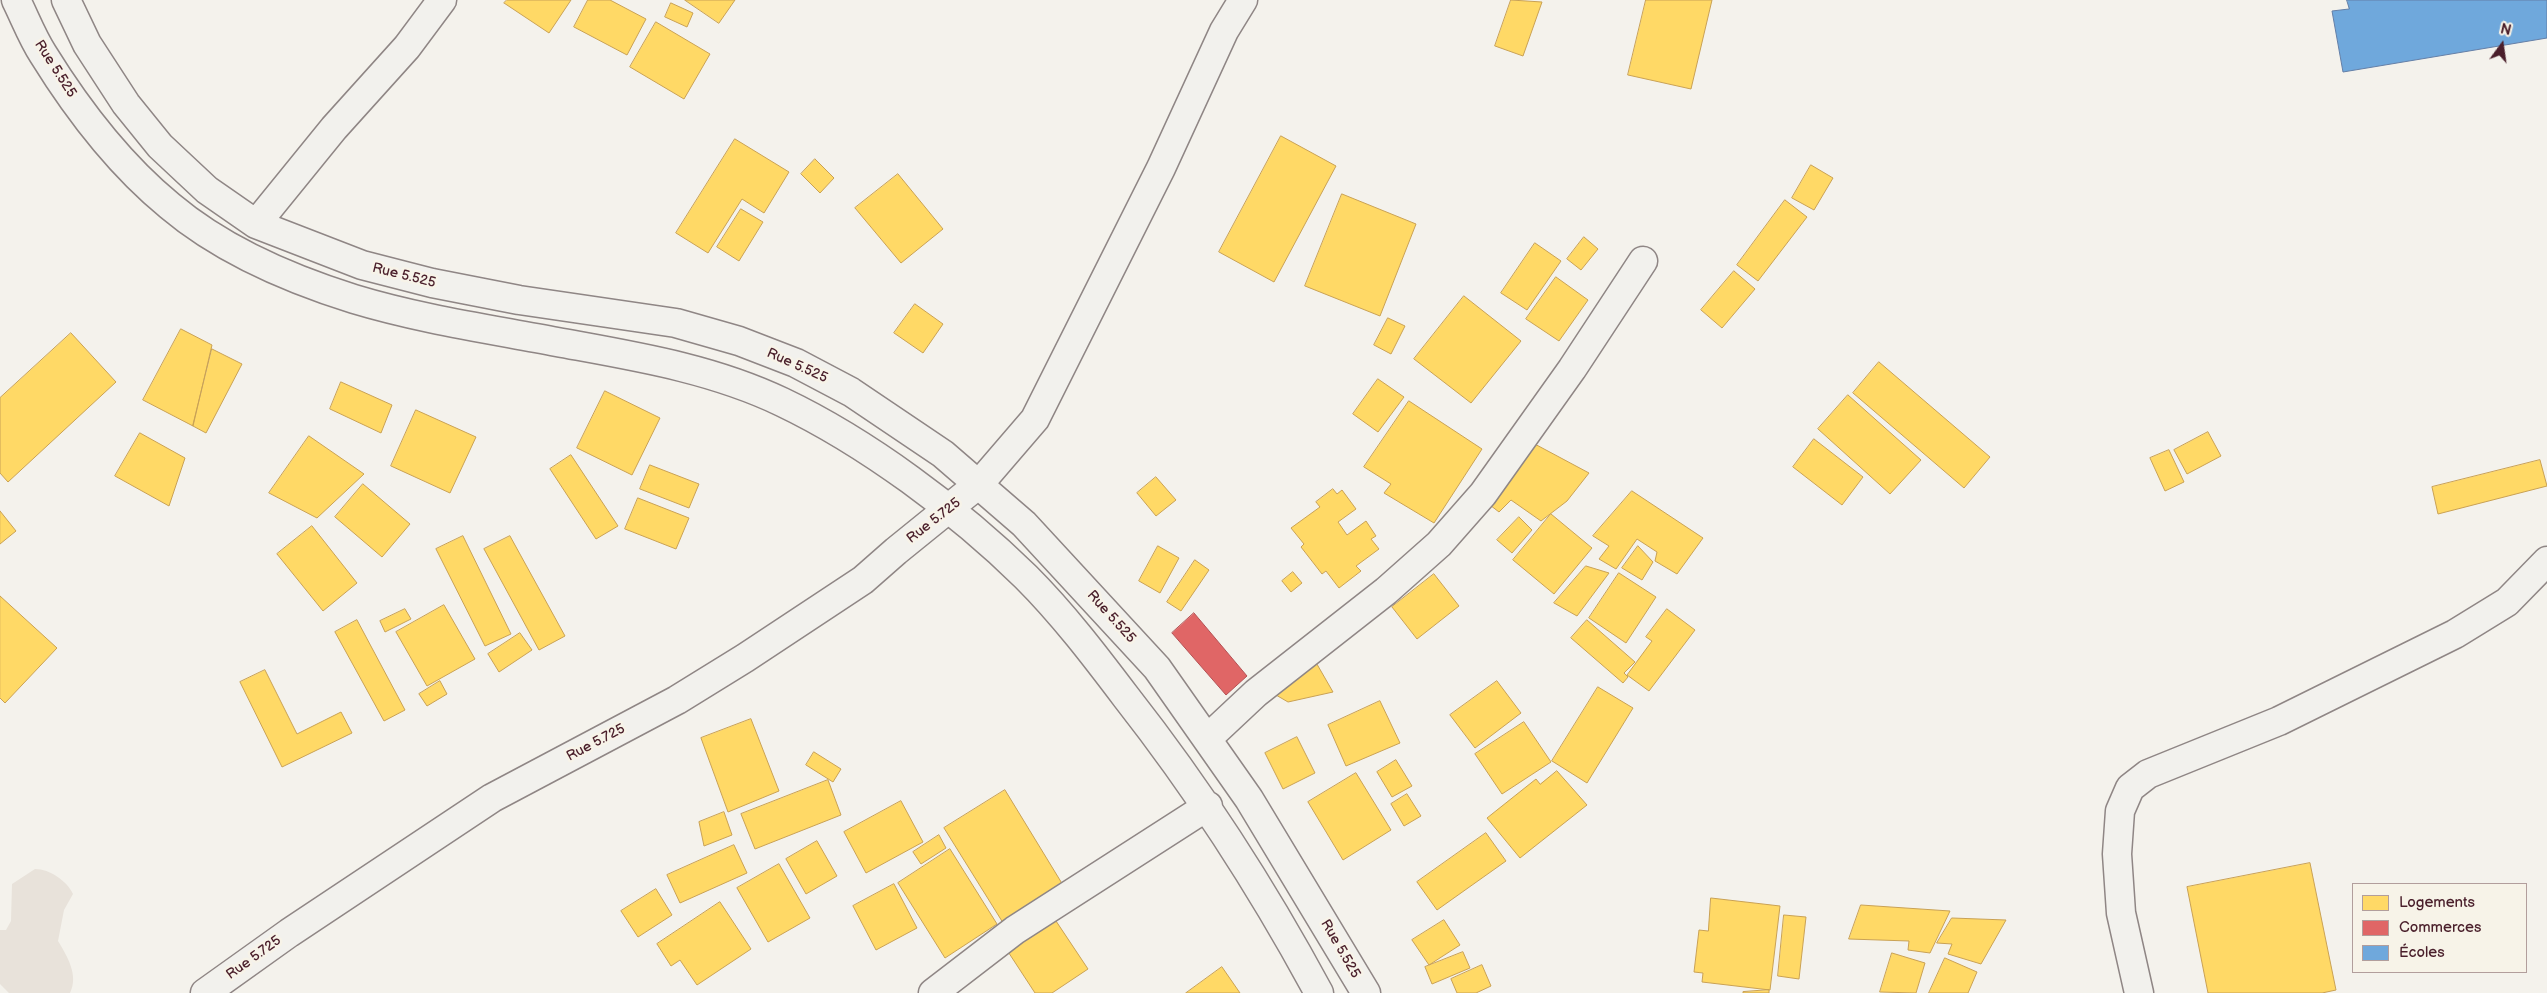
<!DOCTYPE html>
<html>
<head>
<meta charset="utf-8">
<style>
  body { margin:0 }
  #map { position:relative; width:2547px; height:993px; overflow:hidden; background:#f4f2ec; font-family:"Balsamiq Sans",sans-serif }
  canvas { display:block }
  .legend { position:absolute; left:2352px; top:883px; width:175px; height:90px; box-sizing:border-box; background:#f7f3e8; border:1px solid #b29e9c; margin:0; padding:6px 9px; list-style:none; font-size:15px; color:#4a1f2b }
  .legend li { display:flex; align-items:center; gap:10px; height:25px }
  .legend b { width:25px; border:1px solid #b29e9c }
  .north { position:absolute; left:2477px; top:20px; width:50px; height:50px; -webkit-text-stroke:4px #f7f3e8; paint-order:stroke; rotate:14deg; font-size:14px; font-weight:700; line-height:20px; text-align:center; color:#4a1f2b }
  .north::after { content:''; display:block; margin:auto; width:18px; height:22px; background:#4a1f2b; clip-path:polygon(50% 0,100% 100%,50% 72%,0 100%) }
</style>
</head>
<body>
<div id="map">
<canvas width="2547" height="993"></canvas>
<ul class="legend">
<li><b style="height:14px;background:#ffd966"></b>Logements</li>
<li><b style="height:14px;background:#e06666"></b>Commerces</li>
<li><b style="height:14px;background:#6fa8dc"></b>Écoles</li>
</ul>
<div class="north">N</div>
</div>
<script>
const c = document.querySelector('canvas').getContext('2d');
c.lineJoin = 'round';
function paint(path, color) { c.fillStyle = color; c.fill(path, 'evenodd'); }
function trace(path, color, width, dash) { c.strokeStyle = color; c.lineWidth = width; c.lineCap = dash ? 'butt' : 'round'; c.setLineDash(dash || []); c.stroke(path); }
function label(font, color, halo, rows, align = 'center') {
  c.font = font + ' "Balsamiq Sans",sans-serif'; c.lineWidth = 5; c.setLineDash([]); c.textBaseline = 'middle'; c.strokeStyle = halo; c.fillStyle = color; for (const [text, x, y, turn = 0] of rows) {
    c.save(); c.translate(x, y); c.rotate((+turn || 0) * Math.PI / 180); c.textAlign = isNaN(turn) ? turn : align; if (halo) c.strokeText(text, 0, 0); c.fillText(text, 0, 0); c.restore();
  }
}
paint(new Path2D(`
  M35 869C50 869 67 881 73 894L64 910 58 941C67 956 79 975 70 993H9L0 984V930H6L11 921 12 884Z`), '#e8e2da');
const homes = new Path2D(`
  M507 0H571L549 33 504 3Z
  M588 0H610L646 19 627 55 574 27Z
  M685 0H735L719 23Z
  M1511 0 1542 2 1523 56 1495 46Z
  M1646 0H1712L1691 89 1628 75Z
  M671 3 693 13 687 27 665 17Z
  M656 22 710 54 684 99 630 67Z
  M1281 136 1336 166 1274 282 1219 252Z
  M735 139 789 172 764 213 742 199 708 253 676 233Z
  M815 159 834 178 820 193 801 174Z
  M1811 165 1833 178 1814 210 1792 198Z
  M898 174 943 229 901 263 855 208Z
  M1342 194 1416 224 1380 316 1305 286Z
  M1785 200 1807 217 1758 281 1737 265Z
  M741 209 763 222 739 261 717 247Z
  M1584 237 1598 249 1581 270 1567 259Z
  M1535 243 1561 261 1527 310 1501 293Z
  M1734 271 1755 289 1722 328 1701 310Z
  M1556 277 1588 300 1559 341 1526 319Z
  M1464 296 1521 341 1471 403 1414 359Z
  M915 304 943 324 923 353 894 333Z
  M1388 318 1405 326 1391 354 1374 345Z
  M181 329 212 345 193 426 143 400Z
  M71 333 116 382 8 482 0 473V398Z
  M212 349 242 364 206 433 193 426Z
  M1879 362 1990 457 1964 488 1853 393Z
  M1378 379 1404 397 1378 432 1353 414Z
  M341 382 392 405 381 433 330 409Z
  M605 391 660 418 632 475 577 448Z
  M1848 395 1921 460 1890 494 1818 429Z
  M1409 401 1482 449 1434 523 1384 493 1391 484 1364 467Z
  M416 410 476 437 450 493 391 466Z
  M2208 432 2221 456 2187 474 2174 450Z
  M140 433 185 458 169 506 115 476Z
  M309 436 364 474 317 518 269 493Z
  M1814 439 1863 477 1842 505 1793 467Z
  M1531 442 1589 473 1567 501 1541 521 1511 500 1499 512 1486 502Z
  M2169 450 2184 482 2165 491 2150 458Z
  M571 455 618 526 596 539 550 469Z
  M2540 460 2547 486 2438 514 2432 487Z
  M650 465 699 484 689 508 640 489Z
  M1156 477 1176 500 1156 516 1137 493Z
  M363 484 410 524 382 557 335 517Z
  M1333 489 1337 494 1342 490 1356 509 1338 522 1347 535 1366 521 1376 536 1371 539 1379 549 1356 566 1361 571 1339 588 1326 571 1322 574 1301 547 1304 544 1291 528 1320 507 1316 502Z
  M1632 491 1703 538 1677 574 1655 561 1657 552 1637 539 1616 569 1599 559 1609 546 1593 536Z
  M638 498 689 518 676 549 625 529Z
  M0 511 16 531 0 544Z
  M1551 514 1592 548 1554 594 1513 560Z
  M1519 517 1532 530 1512 553 1497 540Z
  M312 526 357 583 323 611 277 554Z
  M463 536 511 634 485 646 436 549Z
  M510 536 565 636 539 650 484 549Z
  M1158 546 1179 558 1160 593 1139 581Z
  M1638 546 1653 562 1642 580 1622 568Z
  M1195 560 1209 570 1181 611 1167 602Z
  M1586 566 1609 573 1577 616 1554 603Z
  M1293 572 1302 583 1291 592 1282 581Z
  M1619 573 1656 597 1626 643 1589 618Z
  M1434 574 1459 606 1417 639 1392 607Z
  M0 596 57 648 5 703 0 698Z
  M444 605 475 659 427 686 396 632Z
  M405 609 411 619 385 632 380 621Z
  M1667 609 1695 630 1649 691 1627 675 1652 641 1646 637Z
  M357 620 405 710 384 721 335 632Z
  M1587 620 1635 662 1624 673 1628 677 1623 683 1571 638Z
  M520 633 532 650 499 672 488 654Z
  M1314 659 1333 692 1288 702 1264 688Z
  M265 670 297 734 341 712 352 733 282 767 240 682Z
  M440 681 447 694 427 706 419 694Z
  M1497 681 1521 713 1475 748 1450 715Z
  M1598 687 1633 708 1587 783 1552 761Z
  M1380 701 1400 743 1346 766 1328 725Z
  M751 719 779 791 728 812 701 738Z
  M1524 722 1551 762 1502 794 1475 754Z
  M1297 737 1315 773 1283 789 1265 753Z
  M814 752 841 769 833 782 806 765Z
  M1396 760 1412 786 1392 797 1377 772Z
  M1557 771 1587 805 1520 858 1487 818 1536 779 1540 784Z
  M1356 773 1391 830 1343 860 1308 802Z
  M828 780 841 815 755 849 741 814Z
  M1005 790 1066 890 1005 926 944 828Z
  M1407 794 1421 816 1404 826 1391 804Z
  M901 801 923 842 866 873 844 832Z
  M724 812 732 835 704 846 699 822Z
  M1486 833 1506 861 1437 910 1417 882Z
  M939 835 946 848 921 864 913 852Z
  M817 841 837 876 806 894 786 859Z
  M734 845 747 873 680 903 667 875Z
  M950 849 997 924 945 958 898 883Z
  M2310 863 2336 990 2322 993H2208L2187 887Z
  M779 864 810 918 768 942 737 888Z
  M894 884 917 928 876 950 853 906Z
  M656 889 672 915 638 937 621 911Z
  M1711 898 1780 906 1770 990 1702 982 1703 973 1694 972 1699 930 1708 931Z
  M720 902 751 949 697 985 680 960 671 966 657 944Z
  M1861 905 1950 911 1930 953 1908 950 1909 941 1849 939Z
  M1050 912 1088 969 1052 993H1035L1003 944Z
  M1784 915 1806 917 1799 979 1778 976Z
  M1952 918 2006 920 1981 964 1948 954 1952 944 1937 943Z
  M1444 920 1460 945 1429 965 1412 940Z
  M1463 952 1470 968 1432 984 1425 967Z
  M1892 953 1925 963 1916 993 1880 992Z
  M1945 958 1977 972 1968 993H1929Z
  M1482 965 1491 986 1476 993H1457L1451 979Z
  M1222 967 1240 993H1186Z
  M1769 990V993H1743V992Z`);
paint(homes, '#ffd966');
trace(homes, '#c9a154', 1);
const shops = new Path2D(`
  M1194 613 1247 676 1226 695 1172 633Z`);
paint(shops, '#e06666');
trace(shops, '#b35154', 1);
const schools = new Path2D(`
  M2347 0H2547V38L2343 72 2332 11 2349 9Z`);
paint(schools, '#6fa8dc');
trace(schools, '#647fa7', 1);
const minor = new Path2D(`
  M16 0C25 18 32 37 43 54 77 109 120 165 170 206 222 250 290 279 354 299 420 319 489 329 557 342 633 356 711 368 782 402 866 442 959 511 1026 577 1063 614 1095 656 1126 697 1199 790 1263 889 1319 993
  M66 0 87 44 126 104 160 146 207 190 256 224 362 265 432 283 519 300 676 323 739 341 796 363 851 392 943 454 1024 524 1157 668 1249 799 1366 993
  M256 224 334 128 407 47 442 0
  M1208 738 1256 693 1386 591 1439 544 1483 494 1572 369 1643 261
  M205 993 289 933 492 798 677 700 745 658 863 580 896 551 980 483 1035 419 1161 168 1224 31 1243 0
  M933 993 1015 930 1208 806
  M2139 993 2121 913 2117 854 2120 811 2130 788 2148 774 2279 721 2455 634 2507 602 2547 561`);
trace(minor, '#8f8685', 31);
trace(minor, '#f2f1ed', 28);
label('14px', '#4a1f2b', '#f7f3e8', [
  ["Rue 5.525",55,69,57],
  ["Rue 5.525",404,276,14],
  ["Rue 5.525",797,366,24],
  ["Rue 5.725",934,521,-38],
  ["Rue 5.525",1111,617,48],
  ["Rue 5.725",596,743,-28],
  ["Rue 5.525",1340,949,60],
  ["Rue 5.725",254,958,-36]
]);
</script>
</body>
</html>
